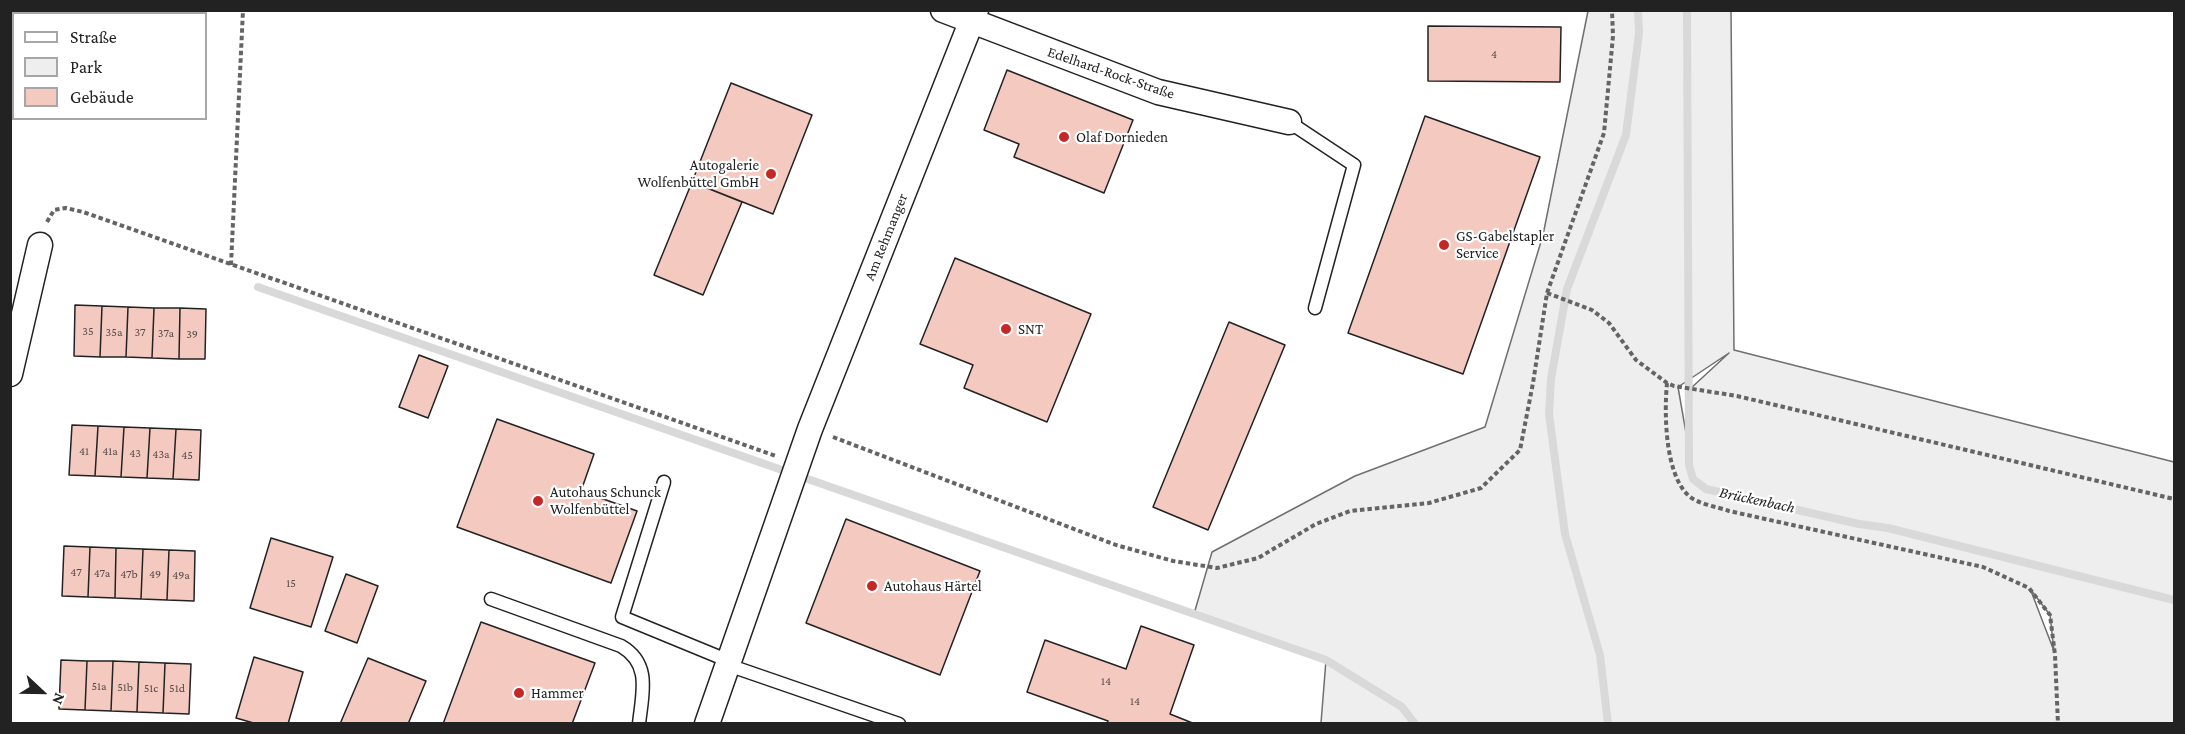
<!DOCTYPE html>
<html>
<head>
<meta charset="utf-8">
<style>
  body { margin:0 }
  #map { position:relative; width:2185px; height:734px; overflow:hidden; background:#fff; font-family:"Crimson Pro",serif }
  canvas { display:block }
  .frame { position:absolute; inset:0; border:12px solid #222; pointer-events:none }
  .legend { position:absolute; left:12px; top:12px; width:195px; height:108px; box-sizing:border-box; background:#fff; border:2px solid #a7a7a7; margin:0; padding:8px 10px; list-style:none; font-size:18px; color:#222 }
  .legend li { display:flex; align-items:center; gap:12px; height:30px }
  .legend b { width:30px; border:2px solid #a7a7a7 }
  .north { position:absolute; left:12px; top:662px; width:60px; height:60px; -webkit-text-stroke:4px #fff; paint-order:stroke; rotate:112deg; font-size:16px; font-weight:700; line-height:24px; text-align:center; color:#222 }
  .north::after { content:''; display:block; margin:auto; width:21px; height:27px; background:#222; clip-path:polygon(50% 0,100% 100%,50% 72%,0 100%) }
</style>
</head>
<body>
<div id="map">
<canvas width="2185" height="734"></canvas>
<div class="frame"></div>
<ul class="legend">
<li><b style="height:8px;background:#fff"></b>Straße</li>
<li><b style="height:16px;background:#eee"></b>Park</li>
<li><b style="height:16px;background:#f3c9c0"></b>Gebäude</li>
</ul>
<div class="north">N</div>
</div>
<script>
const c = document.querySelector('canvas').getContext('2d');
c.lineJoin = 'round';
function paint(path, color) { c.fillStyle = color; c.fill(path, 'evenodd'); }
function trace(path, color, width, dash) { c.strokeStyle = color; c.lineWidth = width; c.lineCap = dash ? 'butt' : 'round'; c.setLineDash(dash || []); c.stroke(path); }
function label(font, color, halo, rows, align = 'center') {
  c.font = font + ' "Crimson Pro",serif'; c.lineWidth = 4.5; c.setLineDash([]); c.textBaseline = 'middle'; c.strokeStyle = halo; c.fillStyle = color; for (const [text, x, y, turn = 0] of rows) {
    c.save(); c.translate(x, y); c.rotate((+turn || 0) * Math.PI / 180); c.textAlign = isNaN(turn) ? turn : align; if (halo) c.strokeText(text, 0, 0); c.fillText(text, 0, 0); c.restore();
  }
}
const green = new Path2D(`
  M1588 11H1731L1734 350 2174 462V723H1321L1326 660 1194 614 1212 552 1355 476 1485 427 1543 235ZM1729 353 1690 389 1689 450 1678 387ZM2031 590 2050 615 2054 651 2031 591Z`);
paint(green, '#eee');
trace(green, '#6f6f6f', 1.5);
trace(new Path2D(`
  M1687 10 1689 465 1693 479 1706 489 1859 524 1888 528 2174 600
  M258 287 1326 660 1402 707 1415 724
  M1608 724 1600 655 1565 534 1549 414 1551 379 1567 289 1626 135 1639 33 1638 10`), '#d9d9d9', 8);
const building = new Path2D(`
  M1428 26 1561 27 1560 82 1428 81Z
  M1007 70 1133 120 1104 193 1014 157 1019 144 984 130Z
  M731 83 812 115 773 214 692 182Z
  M1425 116 1540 157 1463 374 1348 333Z
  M692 182 742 202 703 295 654 275Z
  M955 258 1091 314 1047 422 964 388 973 365 920 344Z
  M75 305 102 306 100 357 74 356Z
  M102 306 128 307 126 357H100Z
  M128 307 154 308 152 358 126 357Z
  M154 308H180L179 359 152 358Z
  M180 308 206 309 205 359H179Z
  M1229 322 1285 345 1208 530 1153 507Z
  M419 355 448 366 428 418 399 407Z
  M497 419 594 454 581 491 637 511 611 583 457 527Z
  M72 425 98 426 95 476 69 475Z
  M98 426 124 427 121 477 95 476Z
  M124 427 150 428 147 478 121 477Z
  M150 428 176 429 173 479 147 478Z
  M176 429 201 430 199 480 173 479Z
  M846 519 980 571 940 675 806 623Z
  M271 538 333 557 311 627 250 608Z
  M64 546 90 547 88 597 62 596Z
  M90 547 116 548 115 598 88 597Z
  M116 548 143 549 141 599 115 598Z
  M143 549 169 550 167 600 141 599Z
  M169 550 195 551 194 601 167 600Z
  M346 574 378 586 357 643 325 631Z
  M481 622 595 663 572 724H443Z
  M1141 626 1194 645 1170 714 1195 724H1107L1108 721 1027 692 1045 640 1126 669Z
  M254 657 303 672 288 724H257L236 718Z
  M368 658 426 681 408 724H340Z
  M61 660 87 661 85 710 59 709Z
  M87 661H113L111 711 85 710Z
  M113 661 139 662 137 712 111 711Z
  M139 662 165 663 163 713 137 712Z
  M165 663 191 664 189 714 163 713Z`);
paint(building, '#f3c9c0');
trace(building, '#222', 1.5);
const service = new Path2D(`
  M1289 122 1354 165 1315 308
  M664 482 622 617 729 661
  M491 599 621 646C652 664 642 694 639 724
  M728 665 899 724`);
const minor = new Path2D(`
  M943 10 1158 92 1289 122
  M10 374 40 245
  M707 724 810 429 976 10`);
trace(service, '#222', 15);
trace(minor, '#222', 27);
trace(new Path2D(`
  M47 222 54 210 66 208 83 212 776 456
  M231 265 243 10
  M1547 293 1592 310 1609 323 1636 360 1667 383 1674 386 1737 396 2174 499
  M1667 383C1664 414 1665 475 1689 496 1698 504 1718 507 1729 511L1983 567 2029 588 2050 615 2055 655 2058 724
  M833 437 1116 545 1173 561 1217 568 1258 558 1316 524 1350 511 1429 503 1481 488 1520 450 1533 383 1547 293 1604 133 1613 36 1612 10`), '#646464', 4, [4.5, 3]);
trace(service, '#fff', 12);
trace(minor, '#fff', 24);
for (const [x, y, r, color] of [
  [1064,137,6,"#c62828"],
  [771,174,6,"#c62828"],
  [1444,245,6,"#c62828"],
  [1006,329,6,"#c62828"],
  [538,501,6,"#c62828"],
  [872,586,6,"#c62828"],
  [519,693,6,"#c62828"]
]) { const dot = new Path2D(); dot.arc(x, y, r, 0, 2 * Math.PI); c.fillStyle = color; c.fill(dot); trace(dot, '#fff', 2); }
label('12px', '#564c4a', null, [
  ["4",1494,54],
  ["35",88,331],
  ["35a",114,332],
  ["37",140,332],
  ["37a",166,333],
  ["39",192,334],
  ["41",84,451],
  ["41a",110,451],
  ["43",135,453],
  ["43a",161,454],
  ["45",187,455],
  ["47",76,572],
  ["47a",102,573],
  ["47b",129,574],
  ["49",155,574],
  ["49a",181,575],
  ["15",291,583],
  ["14",1106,681],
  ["51a",99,686],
  ["51b",125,687],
  ["51c",151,688],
  ["51d",177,688],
  ["14",1135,701]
]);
label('15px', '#222', '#fff', [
  ["Edelhard-Rock-Straße",1111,73,19],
  ["Am Rehmanger",886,237,-68]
]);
label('15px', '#222', '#fff', [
  ["Olaf Dornieden",1076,137],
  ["Autogalerie",759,165,"right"],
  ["Wolfenbüttel GmbH",759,182,"right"],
  ["GS-Gabelstapler",1456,236],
  ["Service",1456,253],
  ["SNT",1018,329],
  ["Autohaus Schunck",550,492],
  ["Wolfenbüttel",550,509],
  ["Autohaus Härtel",884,586],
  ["Hammer",531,693]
], 'left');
label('italic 16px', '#222', '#fff', [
  ["Brückenbach",1757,500,12]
]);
</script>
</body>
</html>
